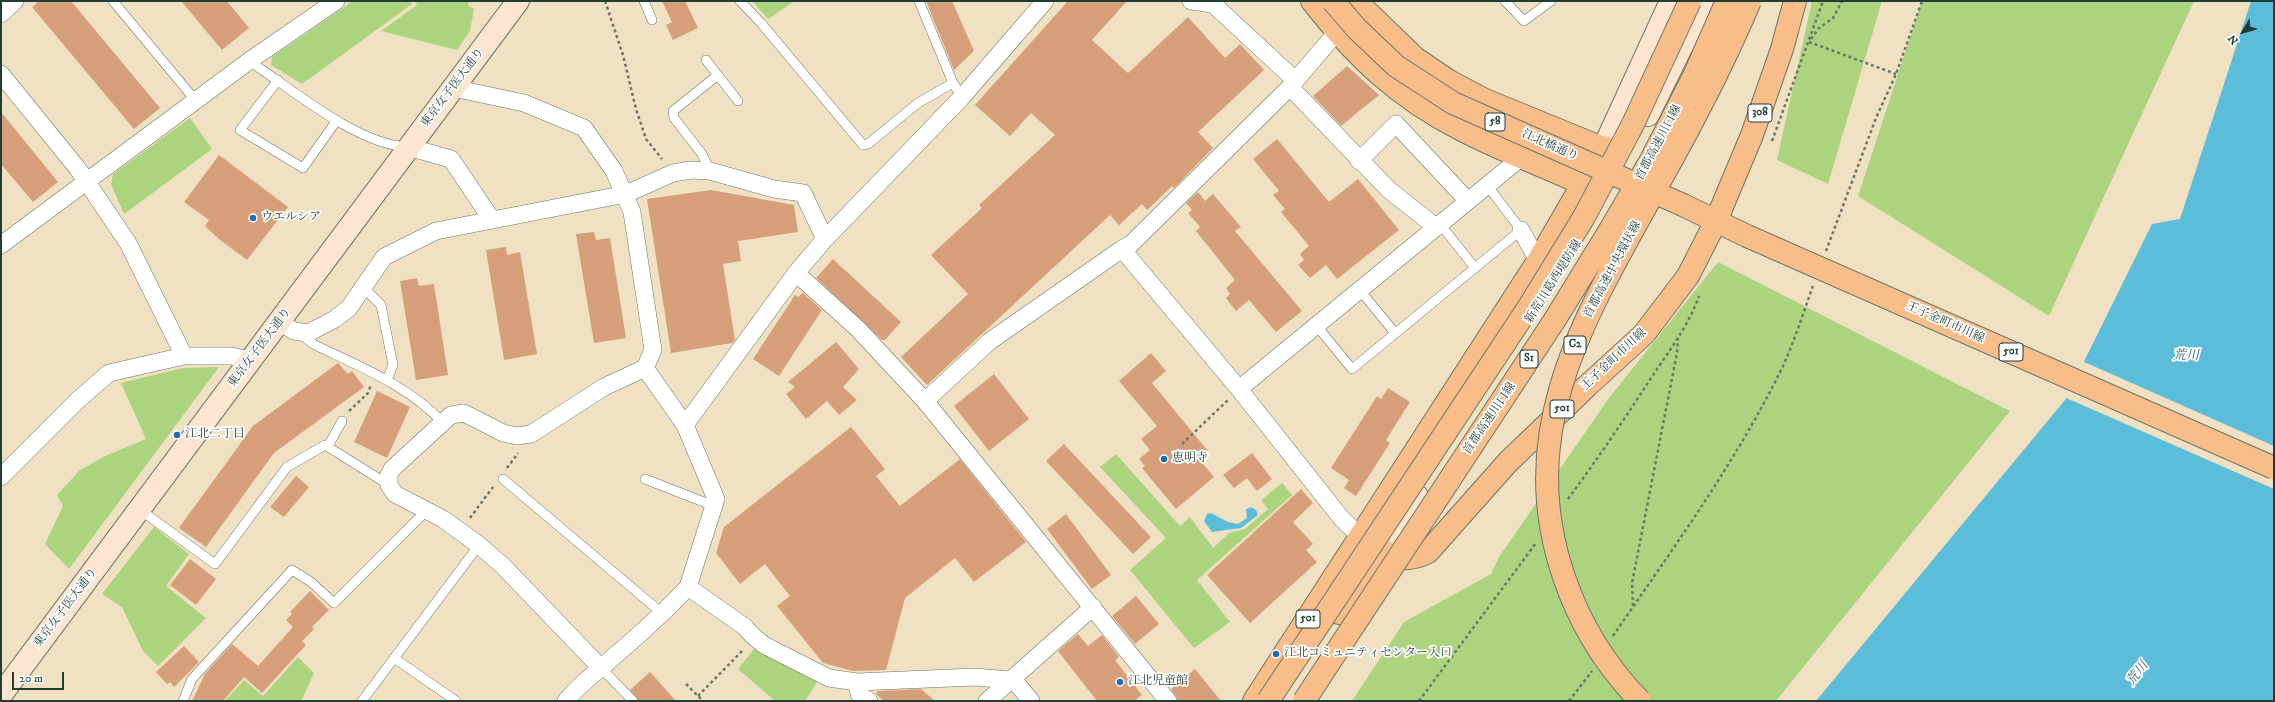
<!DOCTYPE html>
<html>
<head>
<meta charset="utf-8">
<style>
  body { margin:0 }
  #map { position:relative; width:2275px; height:702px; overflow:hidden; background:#efe1c2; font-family:"IM FELL DW Pica",serif }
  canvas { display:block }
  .frame { position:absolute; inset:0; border:2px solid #1f3d34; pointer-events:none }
  .north { position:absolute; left:2223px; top:12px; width:40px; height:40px; -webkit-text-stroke:3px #fff; paint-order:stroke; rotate:232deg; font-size:11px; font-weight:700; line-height:16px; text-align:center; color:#1f3d34 }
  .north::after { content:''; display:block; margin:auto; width:14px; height:18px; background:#1f3d34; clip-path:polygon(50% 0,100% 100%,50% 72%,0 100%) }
  .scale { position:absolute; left:12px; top:672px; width:52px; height:18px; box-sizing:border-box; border:2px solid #1f3d34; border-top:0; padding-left:5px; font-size:12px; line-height:14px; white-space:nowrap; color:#1f3d34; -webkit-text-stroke:3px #fff; paint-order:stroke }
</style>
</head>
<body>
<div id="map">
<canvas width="2275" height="702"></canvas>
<div class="frame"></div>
<div class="north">N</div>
<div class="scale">20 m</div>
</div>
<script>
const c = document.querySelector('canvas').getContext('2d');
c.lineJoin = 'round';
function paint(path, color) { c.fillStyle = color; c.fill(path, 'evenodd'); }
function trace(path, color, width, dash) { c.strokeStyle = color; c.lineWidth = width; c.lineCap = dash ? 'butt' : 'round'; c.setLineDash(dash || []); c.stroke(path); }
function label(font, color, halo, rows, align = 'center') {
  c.font = font + ' "IM FELL DW Pica","Noto Serif JP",serif'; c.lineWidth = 3.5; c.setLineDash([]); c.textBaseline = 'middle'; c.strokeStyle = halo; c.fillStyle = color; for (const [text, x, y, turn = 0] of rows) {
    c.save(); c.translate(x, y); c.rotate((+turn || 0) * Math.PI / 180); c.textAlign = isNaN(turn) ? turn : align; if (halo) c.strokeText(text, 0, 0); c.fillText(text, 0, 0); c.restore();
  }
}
paint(new Path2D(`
  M353 1H410L412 4 302 84 271 65 272 57Z
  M415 1H468L469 6 474 9 470 31 457 50 381 31 417 5Z
  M752 1H795L768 19Z
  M1812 1H1882L1828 184 1777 160Z
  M1922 1H2194L2049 316 1858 196Z
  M190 118 212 149 124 214 111 184 113 174Z
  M1718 262 2010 411 1776 701H1352L1404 622 1491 574 1499 557 1609 398Z
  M219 367 69 569 45 544 63 506 57 495 80 470 105 456 146 439 121 383 183 368Z
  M1116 454 1180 526 1190 517 1213 548 1229 533 1245 529 1268 509 1261 500 1282 483 1292 495 1197 580 1230 622 1194 648 1130 570 1166 538 1100 467Z
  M154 527 189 554 166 586 206 618 158 666 143 651 122 607 102 594Z
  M754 649 819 679 805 701H775L738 669Z
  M298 657 314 673 301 701H225L244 680 263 696Z`), '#acd47f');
paint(new Path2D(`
  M2251 1H2274V701H1816L2065 400 2152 224 2180 219Z
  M1251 507 1256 510 1258 515 1241 528 1212 532 1204 521 1207 514 1211 513 1228 522 1238 524 1247 518 1246 509Z`), '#5cbdda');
paint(new Path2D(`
  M2082 361 2274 446V489L2064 397Z`), '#efe1c2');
paint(new Path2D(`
  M39 1H71L160 108 134 129 32 7Z
  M181 1H227L249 28 222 50Z
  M662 1H685L698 28 673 40 666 25 672 22Z
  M926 1H952L974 51 954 70Z
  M1068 1H1127L1092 40 1128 73 1188 17 1225 58 1240 44 1264 70 1198 132 1213 148 1174 188 1172 186 1147 210 1142 204 1119 225 1110 215 927 385 901 357 968 294 931 255 982 208 979 205 1055 135 1031 113 1010 136 975 105Z
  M1347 66 1379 95 1341 126 1313 96Z
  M1 112 58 182 33 202 1 164Z
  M1277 139 1329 202 1358 179 1399 230 1337 279 1326 265 1310 278 1298 265 1304 260 1300 254 1309 246 1281 212 1285 209 1273 195 1279 191 1253 159Z
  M219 155 288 207 247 260 220 240 205 226 209 220 184 202Z
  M711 190 794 205 798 232 738 241 741 261 723 264 735 340 732 343 671 353 647 199Z
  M1198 192 1205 201 1213 194 1241 227 1235 231 1302 311 1276 332 1249 300 1236 311 1226 298 1230 294 1226 288 1235 280 1196 231 1200 227 1188 213 1192 210 1186 203Z
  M594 232 596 240 610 238 626 338 594 343 576 234Z
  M506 247 507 255 520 252 537 354 504 360 486 250Z
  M833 259 901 322 885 340H882L816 278Z
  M417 278 419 286 434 284 448 375 416 380 400 281Z
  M803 293 822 310 779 376 753 359 795 295 798 297Z
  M836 342 859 369 843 387 857 400 839 415 827 401 806 419 786 394 795 387 788 382Z
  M1151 353 1166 371 1152 383 1208 451 1199 459 1214 477 1176 509 1142 468 1145 466 1139 459 1150 450 1141 439 1157 426 1119 381Z
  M338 363 348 374 352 371 364 387 274 453 206 547 179 528 253 426Z
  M994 374 1029 419 989 451 954 406Z
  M1388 388 1410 402 1386 440 1390 443 1356 496 1344 488 1349 480 1331 468 1377 396 1381 399Z
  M377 391 410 407 387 458 354 442Z
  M851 427 885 469 876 476 900 506 960 459 1026 542 974 582 955 558 905 598 886 670 853 671 823 663 777 606 790 596 765 564 740 584 716 553 724 527Z
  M1064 444 1151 537 1133 554 1046 461Z
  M1252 453 1272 479 1257 491 1247 478 1234 488 1223 475Z
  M296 476 309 487 284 517 270 507Z
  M1301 489 1313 503 1293 522 1313 544 1306 550 1317 562 1250 623 1207 575Z
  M1066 514 1111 575 1092 589 1047 529Z
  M190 559 216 579 196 605 170 585Z
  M310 591 329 610 312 627 314 629 302 641 306 645 262 693 244 677 223 701H192L205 674 232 644 258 666 293 627 286 620 292 614 290 612Z
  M1136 596 1159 624 1135 644 1112 616Z
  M1078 634 1088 646 1102 635 1119 657 1115 660 1142 695 1134 701H1097L1058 651Z
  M184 646 199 662 174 687 170 682 167 684 156 672Z
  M1195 669 1221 701H1179L1171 689Z
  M650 672 676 701H639L630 690Z
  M921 689 935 701H884L876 694 878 691Z`), '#d79f79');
const lane = new Path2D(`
  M113 1 196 101
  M644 1 652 20
  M740 1 761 23 863 145 868 144 918 103 953 83
  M919 1 953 83 962 97
  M1505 1 1524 21 1551 1
  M706 60 738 101
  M249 61C292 89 356 144 407 147
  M278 80 240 130 303 168 337 120
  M710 171 702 154 674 118 673 111 718 75
  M1440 224 1475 268
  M363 287 381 305 393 365 387 380
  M1359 289 1395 333
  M1316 325 1352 369 1521 230 1487 185
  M301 334 313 344C358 366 408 385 443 423
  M328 446 342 421
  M503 479 663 614
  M645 479 714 506
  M139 509 215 564 287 467 325 445 389 485
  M394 658 456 701
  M601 668 633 701
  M183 701 192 679 292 570 311 582 334 603 426 511
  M362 701 479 545`);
const street = new Path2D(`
  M1191 1 1213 4 1295 80
  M1 14 15 1
  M1 74 78 169 128 243 184 356H232L251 361
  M1290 87 1389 190 1436 227
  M453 88 524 103 584 128 614 171 632 212 653 350 645 368 685 425 716 499 688 587 745 627 752 635 764 645 829 678 857 682 975 677 1010 680 1018 685 1031 701
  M408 147 451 159 492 220
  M1359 161 1396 124 1468 201
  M1521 230 1538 261
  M1 245 249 61 336 1
  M1122 249 1131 244 1290 87 1336 33
  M796 273 858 329 925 401 1168 701
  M279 322 294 331 308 333 335 319 349 308 384 257 436 231 626 194 673 173 691 170 710 171 774 189 803 193 825 239
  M1239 389 1523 156
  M925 401 990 341 1122 249 1239 389 1342 519 1361 537
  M685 425 796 273 825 239 962 97 1045 1
  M1 477 78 400 109 373 184 356
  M601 668 503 566 479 545 443 519 395 494 389 485V475L392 469 451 415 464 413 503 433 517 436 531 434 604 387 645 368
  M857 682 859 694 869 701
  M566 701C581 682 594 675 611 659 638 636 664 613 688 587
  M987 701 1093 607`);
const secondary = new Path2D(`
  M1648 115 1704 1
  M1604 147 1671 1
  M1382 550 1417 496
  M1 695 518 1`);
const primary = new Path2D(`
  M1312 1C1355 56 1398 98 1462 130 1506 153 1553 169 1597 191
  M1356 1 1415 58 1449 81 1485 100 1617 154
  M1683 205 1747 236
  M1361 537C1385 552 1400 567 1428 552L1508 462 1587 386 1644 334 1688 276 1716 221 1752 135 1782 49 1795 1
  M1339 613 1382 550
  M1254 701 1538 261 1604 147`);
trace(lane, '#687666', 10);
trace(street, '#687666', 18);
trace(secondary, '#687666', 24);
trace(primary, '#687666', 24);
trace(new Path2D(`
  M605 1 623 55 636 109 646 139 662 159
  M1811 39 1819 28 1833 18 1842 1
  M1809 42 1896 74
  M1772 141 1823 1
  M1826 251 1876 118 1896 74 1922 1
  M349 411 368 393 371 385
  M1182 444 1228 400
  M507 468 518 453
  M1568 499C1598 458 1626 417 1653 375 1669 351 1689 325 1699 296
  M470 518 493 487
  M1633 606 1632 583 1677 353 1678 338
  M1613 636C1671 551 1732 468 1778 376 1793 347 1802 316 1813 286
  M686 684 703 701
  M698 696 743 650
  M1419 701 1536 543
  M1569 701 1592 671`), '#687666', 2.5, [3, 3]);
trace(lane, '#fff', 9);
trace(street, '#fff', 17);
trace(secondary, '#fde5d0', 22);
trace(primary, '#f9bd89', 22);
const primaryBridge = new Path2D(`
  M1333 1 1357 29 1396 66 1453 103 1683 205
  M1747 236 2274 468`);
const highwayBridge = new Path2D(`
  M1268 701 1530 305 1584 217 1633 124 1690 1
  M1304 701 1554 321 1607 235 1651 160 1694 76 1727 1
  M1640 701C1606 666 1580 624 1564 577 1512 425 1590 309 1660 181 1693 122 1724 63 1750 1`);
trace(primaryBridge, '#687666', 24, []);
trace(highwayBridge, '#687666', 24, []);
trace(primaryBridge, '#f9bd89', 22);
trace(highwayBridge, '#f9bd89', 22);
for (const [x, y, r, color] of [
  [253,218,4,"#1f6fb2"],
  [177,435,4,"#1f6fb2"],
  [1164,459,4,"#1f6fb2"],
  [1276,654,4,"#1f6fb2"],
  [1120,682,4,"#1f6fb2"]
]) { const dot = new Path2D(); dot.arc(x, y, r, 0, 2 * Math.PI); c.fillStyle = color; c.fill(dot); trace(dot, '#fff', 1.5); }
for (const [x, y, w] of [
  [1760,113,24],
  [1495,122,20],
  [1575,345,22],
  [2011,352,24],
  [1529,359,18],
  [1562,409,24],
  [1308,619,24]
]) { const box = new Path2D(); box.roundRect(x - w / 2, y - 9, w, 18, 3); c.fillStyle = '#fff'; c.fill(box); trace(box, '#1f3d34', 1); }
label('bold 11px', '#1f3d34', null, [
  ["308",1760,113],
  ["58",1495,122],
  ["C2",1575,345],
  ["501",2011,352],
  ["S1",1529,359],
  ["501",1562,409],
  ["501",1308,619]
]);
label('12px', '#1f3d34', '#fff', [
  ["東京女子医大通り",453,88,-53],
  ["首都高速川口線",1659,143,-62],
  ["江北橋通り",1550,146,24],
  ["首都高速中央環状線",1613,270,-62],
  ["新荒川葛西堤防線",1554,282,-58],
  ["王子金町市川線",1945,323,24],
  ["東京女子医大通り",260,348,-53],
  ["王子金町市川線",1614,360,-43],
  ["首都高速川口線",1490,419,-56],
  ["東京女子医大通り",66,608,-53]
]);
label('12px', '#1f3d34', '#fff', [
  ["ウエルシア",261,218],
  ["江北二丁目",185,435],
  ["恵明寺",1172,459],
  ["江北コミュニティセンター入口",1284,654],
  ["江北児童館",1128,682]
], 'left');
label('italic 13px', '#316366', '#fff', [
  ["荒川",2186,356],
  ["荒川",2138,674,-52]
]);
</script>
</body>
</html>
